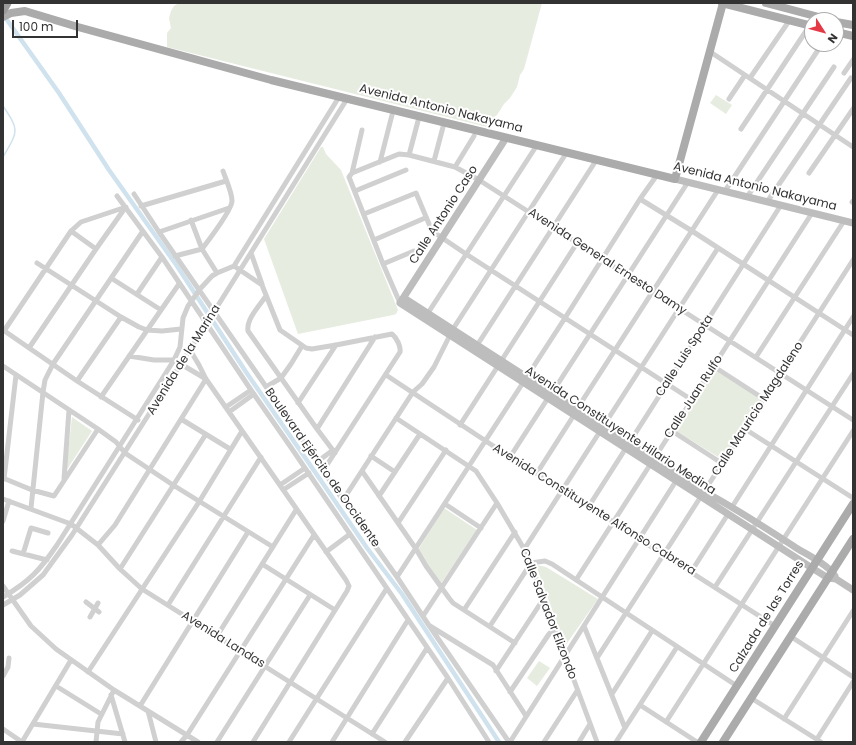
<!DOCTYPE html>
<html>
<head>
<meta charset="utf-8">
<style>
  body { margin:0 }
  #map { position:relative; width:856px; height:745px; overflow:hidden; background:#fff; font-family:Poppins,sans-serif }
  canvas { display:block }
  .frame { position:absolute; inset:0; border:4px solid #333; pointer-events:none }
  .north { position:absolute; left:804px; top:12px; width:40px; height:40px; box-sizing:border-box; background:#fff; border:1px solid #adadad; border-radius:50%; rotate:126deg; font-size:11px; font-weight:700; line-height:16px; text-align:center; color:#333 }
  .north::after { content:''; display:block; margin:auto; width:14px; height:18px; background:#e63946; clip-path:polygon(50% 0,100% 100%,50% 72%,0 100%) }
  .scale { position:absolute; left:12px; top:20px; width:66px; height:18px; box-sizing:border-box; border:2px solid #333; border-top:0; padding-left:5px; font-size:12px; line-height:14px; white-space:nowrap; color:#333; -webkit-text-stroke:3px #fff; paint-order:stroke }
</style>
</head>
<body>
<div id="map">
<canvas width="856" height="745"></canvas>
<div class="frame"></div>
<div class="north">N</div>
<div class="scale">100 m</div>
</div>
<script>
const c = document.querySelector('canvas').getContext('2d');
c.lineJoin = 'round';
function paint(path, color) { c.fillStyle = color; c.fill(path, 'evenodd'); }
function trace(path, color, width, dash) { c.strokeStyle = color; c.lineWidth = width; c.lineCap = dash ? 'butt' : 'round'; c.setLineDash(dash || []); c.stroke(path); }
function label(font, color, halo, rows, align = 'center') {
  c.font = font + ' Poppins,sans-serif'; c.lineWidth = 4; c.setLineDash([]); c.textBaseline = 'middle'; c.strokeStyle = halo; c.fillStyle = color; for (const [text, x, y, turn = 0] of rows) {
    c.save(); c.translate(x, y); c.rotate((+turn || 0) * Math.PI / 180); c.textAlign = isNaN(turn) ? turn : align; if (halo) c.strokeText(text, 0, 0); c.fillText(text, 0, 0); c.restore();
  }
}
paint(new Path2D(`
  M179 3H542L524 69 520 75 517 87 510 98 504 104 497 115 489 121 487 127 167 47V33L171 28 169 18 171 11 174 6Z
  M716 95 732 105 726 114 710 103Z
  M321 147H323L326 154 341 170 398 310 396 314 393 315 298 334 264 239Z
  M715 370 762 400 723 460 676 431Z
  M72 417 92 431 66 471Z
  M444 508 477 530 440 585 418 550Z
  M536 565 546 567 598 599 565 646Z
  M539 661 550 668 537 686 527 678Z`), '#e6ecdf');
trace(new Path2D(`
  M3 106C20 131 18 131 3 157`), '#cfe2ee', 1.5);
trace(new Path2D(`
  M7 20 59 93 109 170 177 266 246 372 326 488 367 548 402 594 499 742`), '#cfe2ee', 4.5);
trace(new Path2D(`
  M709 51 853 147
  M844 73 853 60
  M750 78 789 21
  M729 99 745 75
  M741 129 810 25
  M409 155 418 121
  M434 161 443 127
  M380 162 392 115
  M455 167 474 136
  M352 173 362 130
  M809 173 853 109
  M657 175 640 199 692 231 853 335
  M355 191 406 170
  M725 191 822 44
  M134 194 159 232 296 430 343 500 397 577 428 624 509 742
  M117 196 162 257 251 390 290 446 448 678 489 742
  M747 197 834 67
  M767 202 851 78
  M852 202 853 201
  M141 206 226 181
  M364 214 416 193 432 231 466 254 692 400
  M191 220 202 249 217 273
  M71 231 96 249
  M159 232 229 208
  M374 240 425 218
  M251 253 262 284
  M175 256 202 249C208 241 232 210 232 201 232 192 226 180 223 171
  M37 263 121 317 139 327 147 330 162 331 181 329
  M383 264 414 251
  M234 266 262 285 280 330 306 348 312 349 336 345 392 334C397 338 401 347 400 352L323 471
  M111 278 161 310
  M137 294 162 257
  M266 296C260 305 246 319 248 331L317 429 335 453
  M400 303 383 264 349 177 352 173 399 154 409 155 455 167 479 180 853 420
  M428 313 537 145
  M3 330 77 381 138 420
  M4 331 71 231 81 222 126 207
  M476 347 597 159
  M29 348 96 249 125 208
  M190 350 199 365 206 379 346 580 349 586 347 591 253 742
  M756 357 844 221
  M3 366 98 429 116 442 125 453 173 485 273 547
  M713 366 764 399
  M386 375 510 457 563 489 639 539 775 626
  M77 381 121 317
  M266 387 281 378 291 364 302 346
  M552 393 688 182
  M101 397 179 284
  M298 403 336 345
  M226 407 251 390
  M577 409 718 190
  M229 412 254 394
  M396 418 476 471 497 503 527 554 597 742
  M181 419 230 449
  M460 425 577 243
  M317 429 375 337
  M745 429 853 498
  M672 431 723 464
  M371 456 395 472
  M510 457 548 398
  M317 462 333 450
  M362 471 416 549 426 566 449 598 453 603 515 643
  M537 473 574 415
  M3 478 32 490 54 496 98 429
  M4 479 16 375
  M64 479 69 410
  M280 485 305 468
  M283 490 309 473
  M379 496 420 434
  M3 499 71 524 98 545 120 569 142 589 385 742
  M343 500 413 392 422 384 434 367 453 329 567 152
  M445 504 481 528
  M589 506 781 205
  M732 507 853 317
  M31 508 43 392 45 380 53 364 143 231
  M3 521 9 501
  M398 523 446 450
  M98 545 115 525 206 379 174 360H154L129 356
  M525 548 718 248
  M12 551 47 560
  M326 552 350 534
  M23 554 31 528 48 533
  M262 564 335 610
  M120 569 206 434
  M691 572 728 514
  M397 577 565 318 640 199
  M576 580 812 213
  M3 586 31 626 56 649 114 690 198 742
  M715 587 853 374
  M3 597C30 581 40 570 57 545L174 360 180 347 183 318 188 306 200 289 212 276 217 273 234 266 339 97
  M86 602 99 612
  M3 605 20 595 43 575 72 535 212 315 347 99
  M168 605 261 457
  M464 610 515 532
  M423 616 497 503
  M90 617 98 603
  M430 626 493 665 526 716
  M490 626 531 563 545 561 552 564 737 686
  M584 626 625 728
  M217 636 296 510
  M790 636 853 677
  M597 658 853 260
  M496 671 544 598
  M88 672 199 502 242 431
  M3 676 8 667 9 658
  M56 686 101 714
  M510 692 549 634 555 628
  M612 694 652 631
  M111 695 125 742
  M751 698 821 742
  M640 705 697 742
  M140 706 248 532
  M148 711 156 742
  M784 719 853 611
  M666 722 853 431
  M33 724 123 734
  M3 729 22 742
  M372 734 427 648
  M817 739 853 682
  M22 742 71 660
  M96 742 98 722 114 690
  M181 742 187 735 314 535
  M217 742 310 595
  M289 742 387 588
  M332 742 408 620
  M405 742 448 678
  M510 742 676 481
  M544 742 577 691
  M579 742 590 724
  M616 742 677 647`), '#d0d0d0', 5);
trace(new Path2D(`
  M506 138 400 303 812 568 828 578 836 579 853 590
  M675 179 853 223
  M404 298 705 492C737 509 767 529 798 549 808 555 830 566 835 576`), '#bdbdbd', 7);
trace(new Path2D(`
  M722 3 812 26
  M766 3 830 20
  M3 17 11 13 25 11 78 27 271 80 675 179 723 3
  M836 22 853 25
  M836 32 853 36
  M701 742 853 504
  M723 742 853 539`), '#ababab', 8);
trace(new Path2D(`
  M3 10 7 3`), '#9a9a9a', 9);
label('12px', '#333', '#fff', [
  ["Avenida Antonio Nakayama",441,109,14],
  ["Avenida Antonio Nakayama",755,187,14],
  ["Calle Antonio Caso",444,215,-57],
  ["Avenida General Ernesto Damy",607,262,33],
  ["Calle Luis Spota",685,356,-57],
  ["Avenida de la Marina",184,360,-58],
  ["Calle Juan Rulfo",694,397,-57],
  ["Calle Mauricio Magdaleno",758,409,-57],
  ["Avenida Constituyente Hilario Medina",620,431,33],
  ["Boulevard Ejército de Occidente",322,468,55],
  ["Avenida Constituyente Alfonso Cabrera",594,510,32],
  ["Calle Salvador Elizondo",548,614,69],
  ["Calzada de las Torres",767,617,-58],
  ["Avenida Landas",223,640,32]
]);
</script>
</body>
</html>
